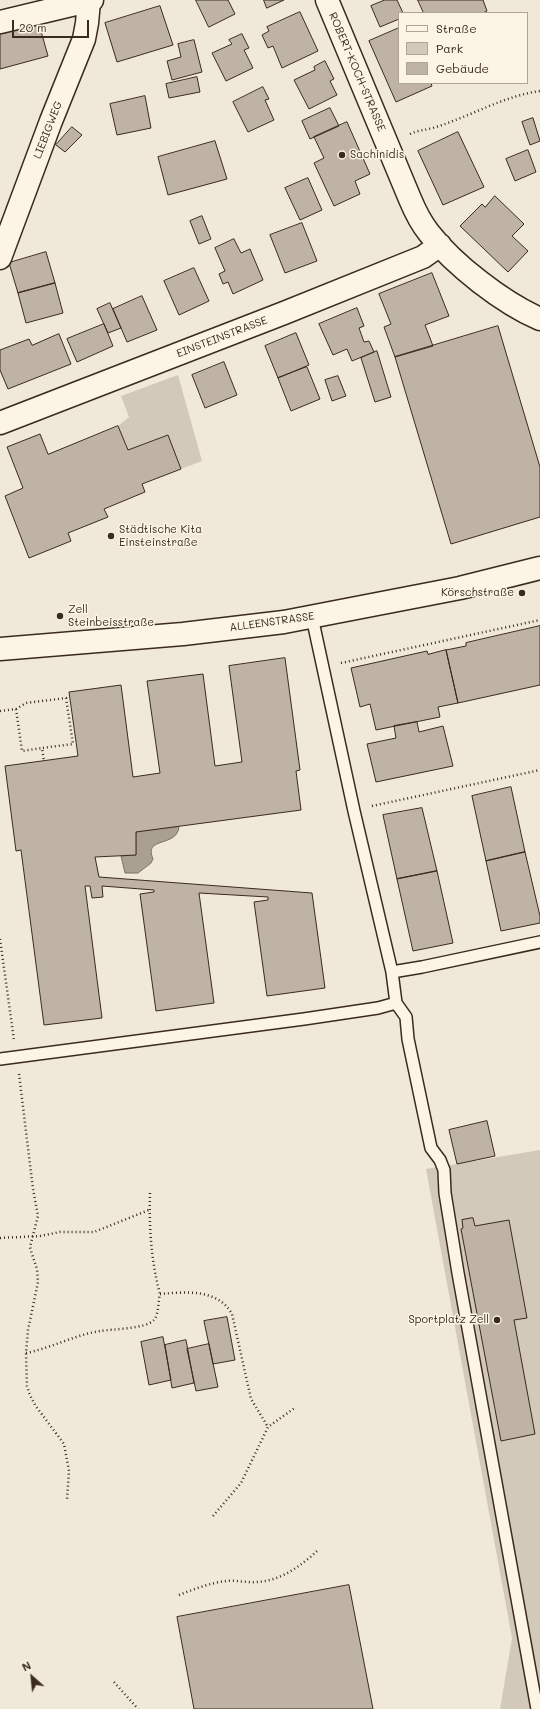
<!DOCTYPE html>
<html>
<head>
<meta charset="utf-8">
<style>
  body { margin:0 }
  #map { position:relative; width:540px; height:1709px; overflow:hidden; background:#f0e9d9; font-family:Mali,sans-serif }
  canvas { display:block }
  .legend { position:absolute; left:398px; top:12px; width:130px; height:72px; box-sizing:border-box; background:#fcf5e5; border:1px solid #afa495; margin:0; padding:5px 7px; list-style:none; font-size:12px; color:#3b2a1e }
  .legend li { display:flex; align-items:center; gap:8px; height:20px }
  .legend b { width:20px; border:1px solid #afa495 }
  .north { position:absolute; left:12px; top:1657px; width:40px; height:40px; -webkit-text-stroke:3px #fcf5e5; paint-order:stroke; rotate:333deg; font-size:11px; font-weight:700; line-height:16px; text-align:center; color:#3b2a1e }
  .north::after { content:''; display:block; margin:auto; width:14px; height:18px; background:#3b2a1e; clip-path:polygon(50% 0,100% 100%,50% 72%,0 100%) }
  .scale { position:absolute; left:12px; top:20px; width:77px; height:18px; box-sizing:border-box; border:2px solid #3b2a1e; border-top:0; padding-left:5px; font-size:12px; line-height:14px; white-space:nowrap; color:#3b2a1e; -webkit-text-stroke:3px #fcf5e5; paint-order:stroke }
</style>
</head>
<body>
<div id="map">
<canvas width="540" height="1709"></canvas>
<ul class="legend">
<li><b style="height:5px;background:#fcf5e5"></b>Straße</li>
<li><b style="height:11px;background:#d2c9ba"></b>Park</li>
<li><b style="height:11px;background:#beb3a4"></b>Gebäude</li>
</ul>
<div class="north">N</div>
<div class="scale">20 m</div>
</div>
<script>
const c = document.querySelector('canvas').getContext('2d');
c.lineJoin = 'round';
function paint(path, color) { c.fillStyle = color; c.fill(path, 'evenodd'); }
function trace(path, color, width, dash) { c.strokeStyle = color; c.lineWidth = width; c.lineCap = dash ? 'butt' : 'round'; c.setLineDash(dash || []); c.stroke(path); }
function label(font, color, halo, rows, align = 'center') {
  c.font = font + ' Mali,sans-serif'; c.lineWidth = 3; c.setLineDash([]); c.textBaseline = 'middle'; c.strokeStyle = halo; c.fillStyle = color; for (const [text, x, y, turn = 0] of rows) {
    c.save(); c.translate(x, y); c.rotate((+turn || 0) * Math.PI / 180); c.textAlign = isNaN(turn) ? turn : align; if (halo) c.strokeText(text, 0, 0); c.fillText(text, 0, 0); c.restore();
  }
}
paint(new Path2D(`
  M178 375 202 461 181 469 168 435 128 450 118 426 129 417 121 396Z
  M540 1150V1709H500L512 1638 426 1169Z`), '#d2c9ba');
const water = new Path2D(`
  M179 827C177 848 143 836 153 859L151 863 138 873H125L121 856 136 855V832Z`);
paint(water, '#aaa091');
trace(water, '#7e7163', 1);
const building = new Path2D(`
  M196 0H228L235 14 209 27Z
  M264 0H284L267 8Z
  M385 0H397L403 13H399V19L380 27 371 6Z
  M418 0H483L487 11 483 13H424Z
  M160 6 173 45 117 62 105 23Z
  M300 12 318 51 282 68 273 46 268 48 262 35 269 31 267 27Z
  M39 24 48 56 0 69V34Z
  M399 28V83H431L432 86 396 102 369 41Z
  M242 34 249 48 244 50 253 68 226 81 212 53 232 44 229 40Z
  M194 40 202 72 172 80 167 61 181 57 178 44Z
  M325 61 334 79 330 81 337 95 309 109 294 80 315 70 314 67Z
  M197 77 200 92 169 98 166 84Z
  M263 87 269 99 265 100 274 120 248 132 233 102Z
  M145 96 151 128 117 135 110 104Z
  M330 108 339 126 310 139 302 121Z
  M533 118 540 141 530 145 522 122Z
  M347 122 370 174 355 181 360 194 334 206 314 163 324 158 314 137Z
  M72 127 82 135 65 152 56 145Z
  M458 132 484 187 443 205 418 151Z
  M215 141 227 179 168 195 158 157Z
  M528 150 536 172 515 181 506 159Z
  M308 178 322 210 300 220 285 188Z
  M495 196 524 224 512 236 528 251 508 272 460 226 482 204 485 207Z
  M202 216 211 239 199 244 190 221Z
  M302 223 317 261 285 273 270 235Z
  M234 239 241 253 250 249 263 280 233 294 228 282 223 284 219 274 225 271 215 248Z
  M46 252 55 283 18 293 9 263Z
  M194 268 209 301 179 315 164 281Z
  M432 273 449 316 425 325 433 346 395 357 384 327 391 324 379 294Z
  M55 283 63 313 26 323 18 293Z
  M142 296 157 330 127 342 113 309Z
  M110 303 121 328 108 333 97 309Z
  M357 308 364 326 359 328 364 342 369 341 374 352 352 361 347 349 333 355 319 324Z
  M104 324 113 346 77 362 67 339Z
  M498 326 540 467V517L451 544 395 357Z
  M296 333 309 365 278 378 265 346Z
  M59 334 71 364 8 389 0 370V350L29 339 32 345Z
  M377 351 391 397 375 402 361 358Z
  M224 362 237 395 205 408 192 375Z
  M307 367 320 399 291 411 278 378Z
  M338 376 346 396 332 401 325 380Z
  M118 426 128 450 168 435 181 469 142 484 145 492 104 509 108 517 68 533 71 541 29 558 5 496 23 488 7 447 40 434 48 454Z
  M540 626V685L458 703 446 650 466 646V643Z
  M446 650 458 703 438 707 440 717 376 730 370 704 360 707 351 668 427 651 428 654Z
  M285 658 300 770 296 771 301 810 136 832V855L95 857 99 877 312 893 325 988 267 996 254 902 268 900V897L199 893 214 1003 156 1011 140 894 154 892V890L102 886 103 897 92 898 90 886H85L102 1018 44 1025 21 850 16 851 5 766 78 756 69 692 121 685 133 777 160 773 147 681 203 674 215 766 242 762 229 666Z
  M417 722 419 732 443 726 453 766 376 782 367 744 396 738 394 726Z
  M511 787 525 852 486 861 472 796Z
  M422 808 437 871 397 879 383 815Z
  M525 852 540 916V923L501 931 486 861Z
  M437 871 453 943 413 951 397 879Z
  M487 1121 495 1156 457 1164 449 1130Z
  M473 1218 475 1226 509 1220 527 1318 514 1320 535 1434 501 1441 461 1229 463 1228 462 1220Z
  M227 1317 235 1360 213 1364 204 1321Z
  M163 1337 171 1380 149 1385 141 1342Z
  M186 1340 194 1383 172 1388 165 1345Z
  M209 1344 218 1387 196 1391 187 1349Z
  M349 1585 373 1709H194L177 1617Z`);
paint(building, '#beb3a4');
trace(building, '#3b2a1e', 1);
const lane = new Path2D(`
  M312 617 354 811 392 972 396 1003 406 1017 408 1039 431 1148 440 1160 444 1170 445 1193 458 1273 537 1709
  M392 972 422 967 540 942
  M0 1059 304 1019 378 1008 396 1003`);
const street = new Path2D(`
  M327 0 410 199C415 211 421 223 429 233 454 265 503 303 540 319
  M0 22 92 0
  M0 258 51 121 84 39 87 23 89 1
  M0 423 284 313 423 257 440 245`);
const secondary = new Path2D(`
  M0 649 183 634 284 622 460 588 540 568`);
trace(lane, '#3b2a1e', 14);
trace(street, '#3b2a1e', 25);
trace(secondary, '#3b2a1e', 25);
trace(new Path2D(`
  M410 134C418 130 427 130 436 127 471 116 504 96 540 91
  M341 663 540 620
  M16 709 22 751 42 748
  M0 711 16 709 26 703 66 698 73 744 42 748 44 761
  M372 806 540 770
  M0 939 14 1040
  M19 1074 33 1189 38 1216 30 1247 32 1254 37 1269 38 1282 28 1330 26 1353 27 1386 29 1393 35 1405 64 1444 69 1471 67 1500
  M150 1193C149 1227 151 1261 160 1294
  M0 1238 40 1236 60 1232H94L149 1210
  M26 1353C51 1348 75 1335 100 1331 112 1329 146 1329 154 1320 159 1314 158 1301 160 1294 186 1292 217 1288 232 1314L251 1399 268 1427
  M213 1516 241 1483 268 1427 296 1407
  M179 1595C194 1589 210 1583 226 1581 237 1580 247 1583 257 1582 280 1581 301 1566 317 1551
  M114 1682 138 1709`), '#3b2a1e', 2.5, [1, 3]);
trace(lane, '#fcf5e5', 11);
trace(street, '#fcf5e5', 22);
trace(secondary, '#fcf5e5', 22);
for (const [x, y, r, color] of [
  [342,155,4,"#3b2a1e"],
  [111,536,4,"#3b2a1e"],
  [522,593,4,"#3b2a1e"],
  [60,616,4,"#3b2a1e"],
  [497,1320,4,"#3b2a1e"]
]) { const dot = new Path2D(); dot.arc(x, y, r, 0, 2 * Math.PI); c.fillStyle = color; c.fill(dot); trace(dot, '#fcf5e5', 1.5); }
label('11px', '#3b2a1e', '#fcf5e5', [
  ["ROBERT-KOCH-STRASSE",357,72,67],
  ["LIEBIGWEG",48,130,-69],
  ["EINSTEINSTRASSE",222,337,-21],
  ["ALLEENSTRASSE",272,622,-8]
]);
label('11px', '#3b2a1e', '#fcf5e5', [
  ["Sachinidis",350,155],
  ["Städtische Kita",119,530],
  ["Einsteinstraße",119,543],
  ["Körschstraße",514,593,"right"],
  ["Zell",68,610],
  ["Steinbeisstraße",68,623],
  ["Sportplatz Zell",489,1320,"right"]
], 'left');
</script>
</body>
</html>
